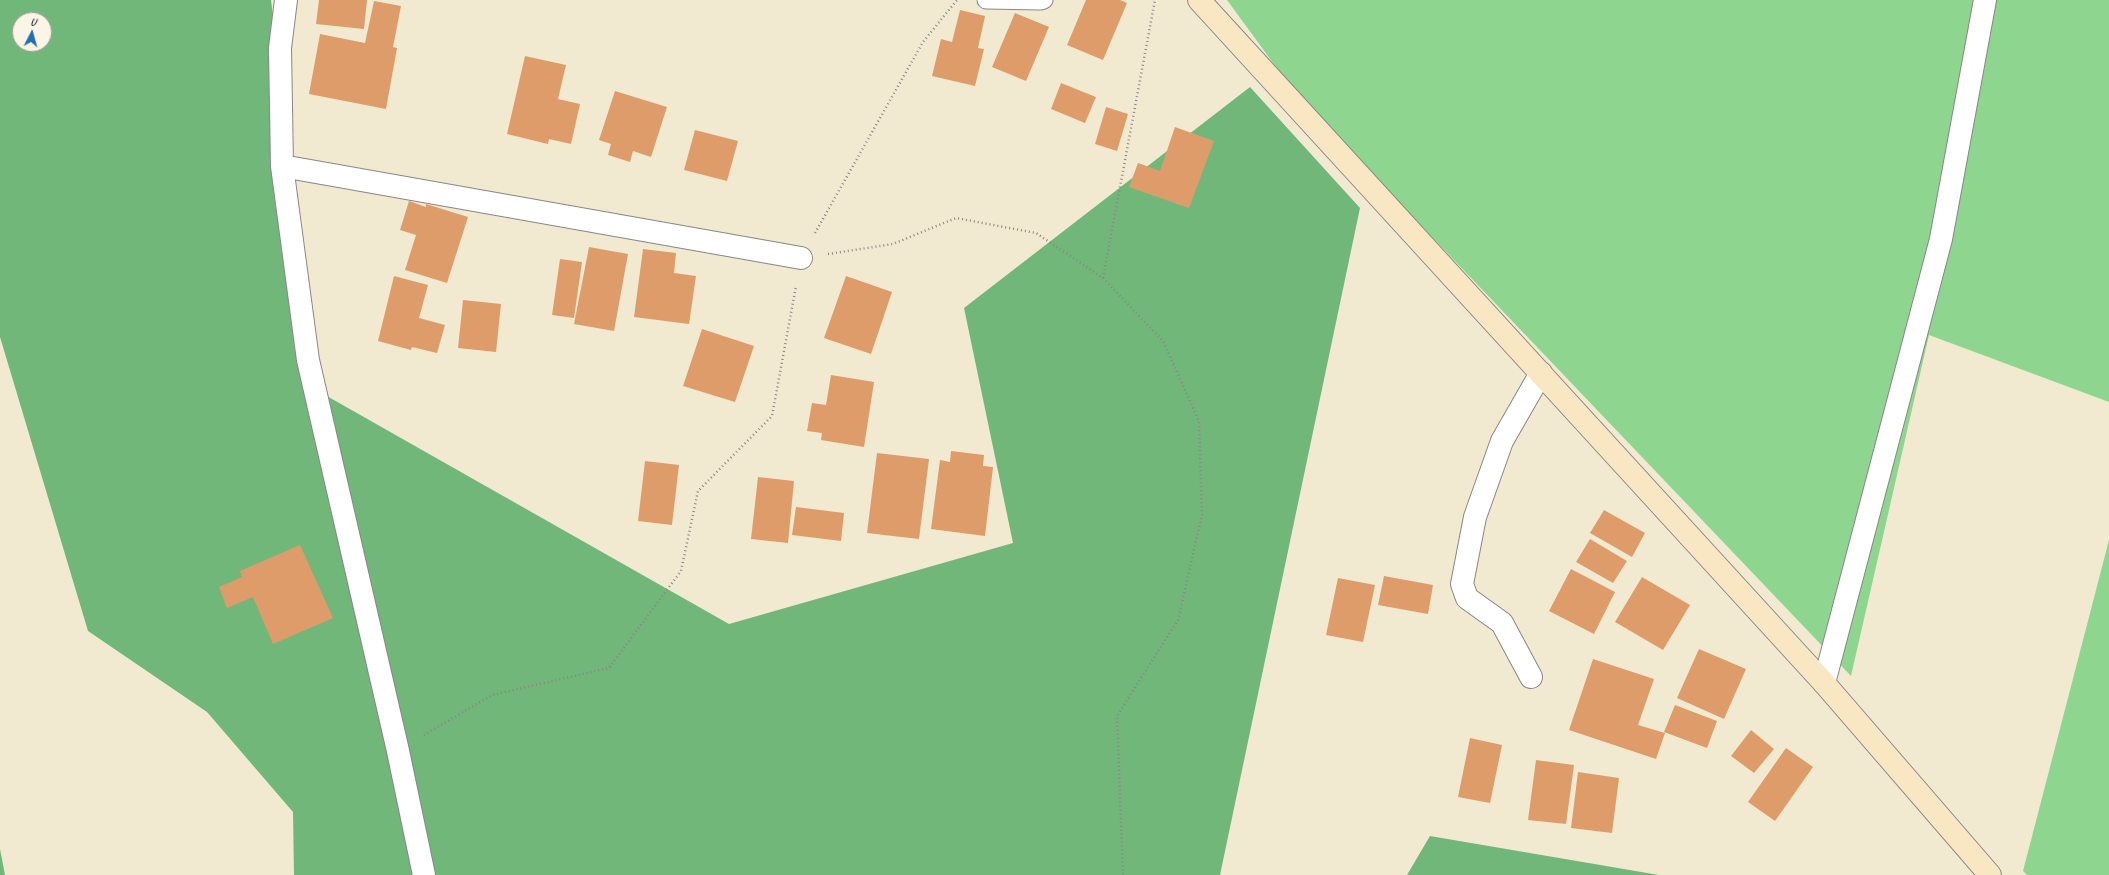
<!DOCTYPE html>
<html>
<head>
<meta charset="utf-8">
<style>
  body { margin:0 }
  #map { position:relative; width:2109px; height:875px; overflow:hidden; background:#f1ead0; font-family:Caveat,sans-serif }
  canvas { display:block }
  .north { position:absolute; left:12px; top:12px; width:40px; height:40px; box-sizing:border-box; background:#fcf5e5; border:1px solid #a5a1a1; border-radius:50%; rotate:6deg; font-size:11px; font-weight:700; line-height:16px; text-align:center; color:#22223b }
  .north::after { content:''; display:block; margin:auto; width:14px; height:18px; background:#1f6fb2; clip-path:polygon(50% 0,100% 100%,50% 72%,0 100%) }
</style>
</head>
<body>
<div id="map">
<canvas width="2109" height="875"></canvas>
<div class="north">U</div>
</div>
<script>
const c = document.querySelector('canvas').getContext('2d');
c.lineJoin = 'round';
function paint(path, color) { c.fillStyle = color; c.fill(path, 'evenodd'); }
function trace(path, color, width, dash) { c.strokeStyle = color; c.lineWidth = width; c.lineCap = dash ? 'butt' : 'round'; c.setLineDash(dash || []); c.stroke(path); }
paint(new Path2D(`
  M1227 0H2109V402L1929 335 1851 676 1368 170 1276 67Z
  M2109 540V875H2027L2023 871Z`), '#8ed690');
paint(new Path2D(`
  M0 0H271L318 391 729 624 1013 543 964 308 1250 87 1360 208 1220 875H294L293 812 207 712 88 631 0 337ZM20 20H44V44H20Z
  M1430 836 1659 875H1407Z
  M0 849 5 875H0Z`), '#72b77a');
paint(new Path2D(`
  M319 0H367L364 29 316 24Z
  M1086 0H1120L1127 3 1103 60 1067 45Z
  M374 1 401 6 393 47 397 48 386 109 309 94 320 34 365 43Z
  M960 10 985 16 978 48 984 49 975 86 932 76 941 39 952 42Z
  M1015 13 1049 27 1026 81 992 67Z
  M525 56 566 65 558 99 580 104 571 144 549 139 548 144 507 134Z
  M1061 83 1096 97 1085 123 1051 109Z
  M615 91 667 107 651 157 633 151 630 162 608 155 611 144 599 140Z
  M1106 107 1128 114 1117 151 1095 144Z
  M1175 127 1214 141 1189 208 1129 187 1138 163 1160 171Z
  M695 130 738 141 727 181 684 170Z
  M409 201 426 207V204L468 217 447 283 405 270 416 235 400 230Z
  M589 247 628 254 614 331 574 324Z
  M643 249 676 253 674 273 696 276 689 324 634 317Z
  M560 259 582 262 574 318 552 315Z
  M394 276 428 285 419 318 445 325 437 353 412 347 411 350 378 341Z
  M846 276 892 292 871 354 824 338Z
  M463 300 501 304 496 352 458 348Z
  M702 329 754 346 735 402 683 386Z
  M831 375 874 382 864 447 821 440 822 433 807 431 812 403 826 405Z
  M951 451 984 455 983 466 993 467 985 536 931 529 940 460 950 462Z
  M877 453 929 459 919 539 867 533Z
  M645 461 679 465 672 525 638 521Z
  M758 477 794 481 788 543 751 539Z
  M796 507 844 513 841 541 792 535Z
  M1604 510 1645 533 1632 557 1590 533Z
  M1590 539 1627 561 1613 583 1576 562Z
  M300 545 333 618 273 644 253 597 227 608 219 587 242 577 240 571Z
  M1571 569 1615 592 1594 634 1549 611Z
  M1384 576 1433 585 1428 614 1378 605Z
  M1642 577 1690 605 1663 650 1615 622Z
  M1338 578 1375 585 1363 642 1326 635Z
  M1699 649 1746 669 1724 719 1677 698Z
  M1593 659 1654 679 1638 725 1665 733 1656 759 1569 730Z
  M1675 705 1717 721 1707 748 1664 732Z
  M1751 730 1774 749 1754 773 1731 756Z
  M1470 738 1502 745 1490 803 1458 797Z
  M1786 748 1813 767 1775 821 1748 802Z
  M1536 760 1574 765 1566 824 1528 820Z
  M1578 772 1619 778 1612 833 1571 828Z`), '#df9c6b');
const lane = new Path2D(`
  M986 0 1041 1 1044 0`);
const street = new Path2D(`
  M286 0 280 48 282 166 308 360 398 751 424 875
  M282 166 801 258
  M1531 677 1502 623 1467 598 1462 584 1475 517 1502 441 1541 373
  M1824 683 1941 239 1985 0`);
const secondary = new Path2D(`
  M1199 0 1824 683 1990 875`);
trace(lane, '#8a8686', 19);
trace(street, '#8a8686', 24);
trace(secondary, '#8a8686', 24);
trace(new Path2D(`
  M815 233 923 42 957 0
  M828 254 893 244 956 218 1036 233 1103 278 1163 341 1199 421 1202 515 1178 620 1117 716 1123 875
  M1103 278 1155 0
  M424 735 492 695 609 668 681 571 698 491 772 416 796 286`), '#8a8686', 2.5, [1, 3]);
trace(lane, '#fff', 17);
trace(street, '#fff', 22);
trace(secondary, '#f9e7c3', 22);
</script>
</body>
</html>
